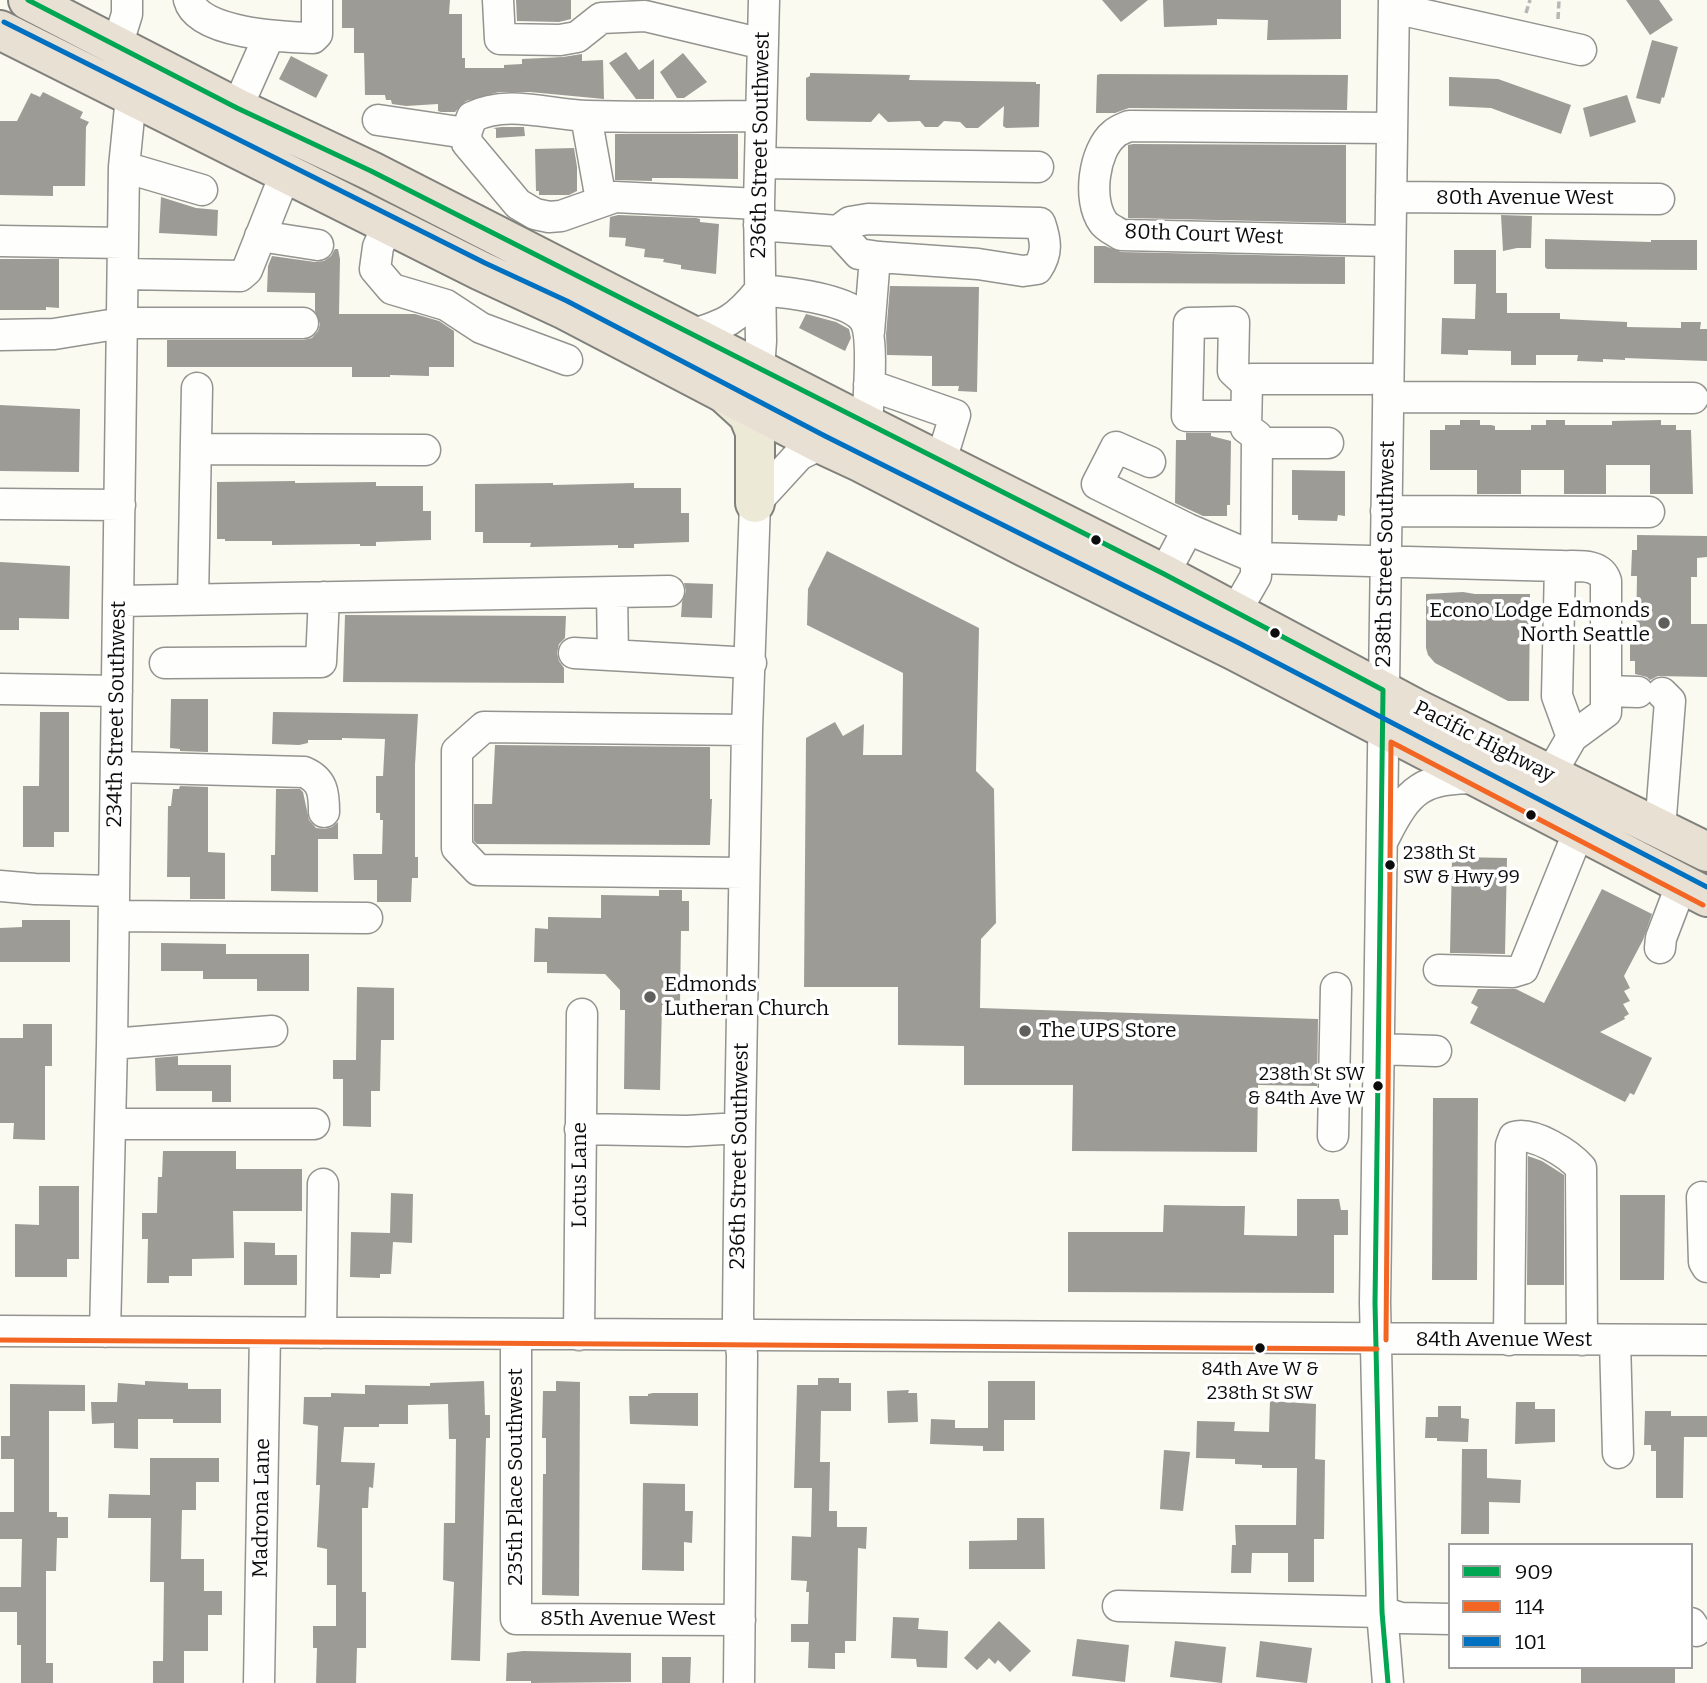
<!DOCTYPE html>
<html>
<head>
<meta charset="utf-8">
<style>
  body { margin:0 }
  #map { position:relative; width:1707px; height:1683px; overflow:hidden; background:#fafaf0; font-family:Bitter,serif }
  canvas { display:block }
  .legend { position:absolute; left:1448px; top:1543px; width:245px; height:126px; box-sizing:border-box; background:#fff; border:2px solid #9e9e9e; margin:0; padding:9px 12px; list-style:none; font-size:21px; color:#0c0c0c }
  .legend li { display:flex; align-items:center; gap:14px; height:35px }
  .legend b { width:35px; border:2px solid #9e9e9e }
</style>
</head>
<body>
<div id="map">
<canvas width="1707" height="1683"></canvas>
<ul class="legend">
<li><b style="height:9px;background:#00a651"></b>909</li>
<li><b style="height:9px;background:#f26522"></b>114</li>
<li><b style="height:9px;background:#0070c0"></b>101</li>
</ul>
</div>
<script>
const c = document.querySelector('canvas').getContext('2d');
c.lineJoin = 'round';
function paint(path, color) { c.fillStyle = color; c.fill(path, 'evenodd'); }
function trace(path, color, width, dash) { c.strokeStyle = color; c.lineWidth = width; c.lineCap = dash ? 'butt' : 'round'; c.setLineDash(dash || []); c.stroke(path); }
function label(font, color, halo, rows, align = 'center') {
  c.font = font + ' Bitter,serif'; c.lineWidth = 7; c.setLineDash([]); c.textBaseline = 'middle'; c.strokeStyle = halo; c.fillStyle = color; for (const [text, x, y, turn = 0] of rows) {
    c.save(); c.translate(x, y); c.rotate((+turn || 0) * Math.PI / 180); c.textAlign = isNaN(turn) ? turn : align; if (halo) c.strokeText(text, 0, 0); c.fillText(text, 0, 0); c.restore();
  }
}
paint(new Path2D(`
  M342 0H450L449 14H462V58H465V68H504V65L522 64V59L563 57 582 54V61L603 60 604 99 530 92H499L466 101 455 112H441L438 111V104L406 106 392 104 391 100H386L385 95H365L364 53H354V28H342Z
  M516 0H571V19L559 22 517 21Z
  M1102 0H1148L1121 22Z
  M1163 0H1341V39L1267 40 1268 20 1217 19V25L1164 27Z
  M1626 0H1659L1673 20 1650 35Z
  M1652 40 1678 47 1664 98 1662 97 1660 104 1636 98Z
  M626 52 639 70 654 59V99H636L609 63Z
  M683 53 707 82 684 98H677L660 72Z
  M291 56 328 75 316 98 279 79Z
  M810 73 910 75 909 80 1036 82V84H1040L1039 127 1006 128 1003 126 1004 106 978 128H966L960 122 944 121 938 127H925L920 121 888 122 879 113 871 122 808 121 806 119V78L810 76Z
  M1100 74 1348 75 1347 110 1129 108 1115 113H1096L1097 75Z
  M1449 77 1498 79 1571 105 1561 134 1491 108 1449 106Z
  M43 92 83 112 80 118 89 122 86 127 85 186H53V196L0 195V121H17L31 93 40 97Z
  M1627 95 1636 122 1590 137 1583 108Z
  M502 127H524L525 136 496 138V129L493 128Z
  M615 134H738V179L677 178H652V181L615 180Z
  M1133 144 1346 145V223L1128 218V145Z
  M574 148 577 167V191L569 195H539V191H536L535 149Z
  M161 197 196 208 218 210 217 236 159 233Z
  M618 215 696 218 700 219V222L719 224 716 274 681 269V265L663 262 664 259 644 257 645 249 625 246 626 238 609 237 610 217Z
  M1501 215 1532 216 1531 248H1517L1503 251Z
  M1545 239 1651 242V240H1697V270L1547 269 1545 267Z
  M1094 246H1105L1121 252 1345 257V284L1094 283Z
  M335 249H338L340 259 339 314H415L439 321 454 331V367H429V376L390 375V377H352V367H167V340H303L312 338 318 331 320 324 315 311V293L267 292 268 266 272 256 315 262 324 261 331 256Z
  M1454 250H1496V293H1507V313H1560V319L1627 322V327L1681 328V322H1701L1700 329H1707V361L1625 358V360L1603 359V362L1577 361 1578 355H1536V365H1511V351L1468 350V355L1441 354 1442 318 1475 319 1476 284H1454Z
  M0 259H59V308L46 307V310H0Z
  M890 286 979 287 977 392 958 391 959 386H932V356L887 355 886 335Z
  M806 314 836 322 849 329 851 338 845 351 799 328Z
  M0 405 80 409 79 472 0 471Z
  M1460 420H1480V425H1491L1495 426V430H1531V425H1546V420H1565V425H1612V421L1661 420V425H1676V430H1691L1693 494H1650V465H1606V494H1564V470H1521V494H1477V470H1430V430H1445V425H1460Z
  M1186 433H1211V436L1231 441 1230 505H1227V516H1203L1175 503 1176 440H1186Z
  M1292 470 1345 471V516L1338 515 1337 521 1298 520V515H1292Z
  M295 481V483L376 482V486H423V511H431V540L376 542V546H360V544L272 545V541H225V539H217V482Z
  M553 483V485L634 483V488H681V513H689V542L634 544V548H618V545L530 547 531 543H483V532H475V484Z
  M1637 535 1707 536V557L1697 558V577H1691V624H1707V677L1658 676 1650 680 1647 677 1635 674V661H1630V635H1636L1637 576H1631L1632 550H1637Z
  M827 551 979 628 976 771 994 789 996 923 981 939 980 1008 1318 1019 1317 1086 1258 1085 1257 1152 1072 1151 1073 1085H964V1046L898 1045V987H804L806 738 835 722 843 736 864 724 863 755H902L903 673 807 625 808 589Z
  M0 562 70 566 69 619 19 618V630H0Z
  M684 583 713 584 712 618 681 617 682 602 686 591Z
  M1463 592 1475 594H1530L1529 701H1508L1435 663 1428 655 1426 648V594Z
  M345 615 566 616 565 638 559 644 557 653 559 661 564 668V683L343 682Z
  M171 699H208V752L180 751V749L170 748Z
  M40 712H69V832H54V847H23V786H39Z
  M273 712 418 714 415 765V857H418V878H412L411 902H377V880H354L353 854H382L383 820H380V813H376V776H383L385 739 342 738V740H308V743L299 745 272 744Z
  M495 745 710 747V799H712L710 845 477 844 474 841V804H492Z
  M180 786 208 787V852L225 853V899H190V877H167L168 806H171L173 789H179Z
  M276 789H300L303 792 309 820 316 828 325 829 332 827 338 822V839H318V892L271 891V855H275Z
  M1458 857 1507 858 1505 954 1450 953 1452 859H1458Z
  M1602 889 1652 914 1643 940 1624 976 1630 988 1624 991 1630 1001 1623 1004 1629 1014 1624 1017 1625 1019 1600 1032 1652 1058 1634 1095 1630 1093 1625 1102 1470 1023 1478 1007 1471 1003 1478 989H1516L1544 1003Z
  M659 890H682V901H689V931H681L680 1005H662L660 1090 624 1089 625 1010H620V990L605 974 547 973V962H534L535 928 548 929V917L601 918V895L659 896Z
  M22 920H70V962H0V928L22 927Z
  M161 943 226 944V954H309V991H257V979H203V971H161Z
  M357 987 394 988V1040H381L380 1091H371V1127L343 1126V1079H333V1060H356Z
  M23 1024H52V1066H45V1140L13 1139 14 1123H0V1038H23Z
  M178 1056V1065H231V1102H212V1091H156L155 1058Z
  M1433 1098H1478L1477 1280H1432Z
  M163 1151H236V1169H302V1211H233L234 1258 192 1259V1276H169V1283H147L148 1239H142V1213H157L158 1177H162Z
  M1528 1156 1542 1161 1564 1175V1285H1527Z
  M39 1186H79V1259H67V1277H15V1224L39 1225Z
  M391 1193 413 1194 412 1243 393 1242 391 1274H380V1278L350 1277 351 1232 390 1233Z
  M1620 1195H1665L1664 1280H1620Z
  M1297 1199H1339L1341 1210H1348V1235H1334V1293L1068 1292V1232H1163L1164 1205 1222 1206H1245L1244 1235 1297 1236Z
  M244 1242 275 1243V1255H297V1285H244Z
  M818 1378H839V1383H851V1411H821L820 1462H830L829 1511H837V1527H867L866 1549 858 1548 856 1641H845V1653H835V1669L808 1668 809 1642H791V1624H808L809 1592H806L807 1581 791 1580 792 1536 811 1537 812 1488H794L797 1385H818Z
  M145 1381 188 1383V1389H221V1423H173V1419H138V1449L114 1448V1423L92 1424 91 1402H117L118 1383 145 1385Z
  M484 1381 485 1415H490V1438H486L480 1661 451 1660 454 1582 443 1580 444 1523H455L456 1439H449L448 1404 408 1405V1424H379V1427H344L341 1462 375 1463 373 1488 369 1487 368 1508H362V1592H366V1648H357L356 1683H316L317 1648H313V1626H336V1585H327V1549L317 1547 320 1485H316L318 1426 303 1424 304 1397H331V1393L365 1394V1385L430 1386V1383Z
  M556 1381 580 1382 579 1596 542 1595 543 1474H546V1438H542L543 1391H556Z
  M988 1381H1035V1420H1004V1451H983V1446L930 1444 931 1419 955 1420V1428H988Z
  M10 1384 85 1385V1411H49V1512H57V1517H68V1538H57L56 1571H46V1663H53V1683H21V1645H17V1612H0V1587H21L22 1539H0V1512H14V1459H1V1436H10Z
  M909 1390 908 1393H917L918 1422 888 1423 887 1391Z
  M653 1393H698V1426L630 1424 629 1396H648V1394Z
  M1270 1401 1316 1404 1315 1459 1325 1460 1324 1539H1314V1582H1288V1553H1252L1251 1573H1231L1232 1545H1236L1235 1525H1296L1297 1468H1262V1465L1235 1464V1459L1196 1458 1197 1421 1235 1422 1234 1431 1269 1432Z
  M1516 1402H1535V1409H1555V1442L1515 1444Z
  M1438 1406H1461V1418L1469 1419 1468 1442 1437 1441V1438H1425L1426 1417H1438Z
  M1645 1411H1671V1416H1707V1437H1684L1683 1498H1656V1451H1651V1445H1644Z
  M1462 1449H1487V1478L1521 1480 1520 1503 1489 1502V1534H1461Z
  M1164 1450 1190 1452 1183 1511 1160 1509Z
  M150 1458H219V1482H196V1510H182L181 1559H204V1591H222V1615H208V1651H184V1683H153V1661H163L164 1582H150L151 1518H108L109 1494 150 1495Z
  M643 1483 685 1484V1511H693L692 1543 684 1542V1571L642 1570Z
  M1017 1518H1044L1045 1569H969V1541L1017 1540Z
  M893 1617 919 1618 918 1629 948 1631 947 1668 917 1667 916 1659 891 1658Z
  M999 1621 1031 1651 1010 1672 998 1660 995 1664 989 1658 977 1670 964 1658Z
  M1077 1639 1129 1645 1125 1682 1072 1676Z
  M1175 1641 1226 1647 1222 1683 1170 1677Z
  M1260 1641 1312 1648 1307 1683 1256 1677Z
  M523 1651 631 1653V1682L531 1683V1681H506L507 1653Z
  M662 1657H691L690 1683H662Z
  M1581 1667H1675V1683H1581Z`), '#9d9b96');
const minor = new Path2D(`
  M189 0C198 34 284 37 313 38L317 34V0
  M498 0 500 39 560 40 577 37 601 18 645 16 763 44
  M1394 8 1581 50
  M117 46 127 14V0
  M237 108 269 36
  M586 116 601 200
  M378 120 466 133
  M760 163 1038 167
  M124 167 202 190
  M1391 197 1659 199
  M759 204 615 197 561 216 549 217 535 214 518 204 467 143 466 133 472 117C508 99 549 115 588 116 646 118 704 116 761 116
  M388 224 378 247 375 269 392 289 446 305 481 328 567 360
  M759 225 838 231 850 222 868 219 1040 223C1046 241 1048 253 1037 269L1023 271 978 264 879 257 859 254 838 231
  M260 236 318 245
  M0 241 123 243
  M1390 241 1121 235C1115 231 1106 227 1103 222 1087 200 1094 150 1114 134 1118 130 1125 128 1129 126L1392 128
  M123 274 240 276 247 270 286 172
  M760 290C784 292 846 298 863 318 875 333 868 404 867 425
  M869 332 875 257
  M0 335 54 334 122 323H303
  M691 335C726 324 736 320 760 290
  M759 370 761 341 759 204 764 0
  M1247 384 1252 379H1371
  M869 385 955 415 941 461
  M1388 397 1693 398
  M1257 443H1328
  M196 449 425 450
  M1150 462 1116 447 1097 484 1188 529 1256 558 1560 566
  M0 504 120 505
  M1386 511 1649 512
  M1164 574 1188 529
  M612 593 613 655
  M193 599 197 388
  M119 601 669 591
  M1236 611 1256 576 1257 436 1246 428 1247 384 1233 371 1234 322 1189 323 1187 416H1246
  M574 653 751 663
  M165 663 321 662 324 597
  M0 689 117 691
  M1606 691 1638 692
  M117 767 304 772C323 780 324 793 324 812
  M1550 775 1572 737 1606 712V581C1600 562 1576 567 1560 566L1557 696 1572 737
  M1660 829 1670 701 1662 693
  M1384 838C1409 788 1422 778 1479 778
  M744 873 478 870 457 848V751L484 727 747 730
  M0 886 35 889 114 891
  M114 916 367 918
  M1660 948 1661 938 1682 883
  M1439 970 1513 972 1523 969 1572 848 1583 831
  M112 1044 272 1031
  M1379 1049 1436 1051
  M110 1124H314
  M580 1129 687 1131 740 1128
  M1333 1136 1336 988
  M1702 1197 1704 1262 1707 1267
  M0 1331 1707 1340
  M105 1332 112 1044 124 167 131 97
  M321 1333 323 1184
  M516 1335V1619L740 1620
  M579 1335 582 1014
  M1509 1340 1511 1145 1514 1137C1533 1131 1569 1154 1581 1168L1582 1340
  M1615 1340 1618 1453
  M1118 1606 1382 1612 1401 1618 1450 1619
  M1691 1623 1696 1631
  M259 1683 265 1333
  M739 1683 742 1355 738 1317 740 1128 747 730 755 503 799 455 821 444
  M1388 1683 1382 1612 1375 1303 1394 0`);
const major = new Path2D(`
  M725 394 748 415 755 432V503`);
const highway = new Path2D(`
  M28 0 237 108 371 171 867 425 1164 574 1415 708 1707 852
  M0 30 481 271 563 309 821 444 862 463 1025 547 1235 651 1707 897`);
trace(minor, '#93938f', 33);
trace(major, '#80807c', 42);
trace(highway, '#80807c', 42);
trace(new Path2D(`
  M1526 13 1530 0
  M1558 19 1559 0`), '#b7b7b5', 3.5, [7, 3.5]);
trace(minor, '#fefefd', 30);
trace(major, '#ece9d7', 38);
trace(highway, '#e9e0d4', 38);
trace(new Path2D(`
  M28 0 237 108 371 171 1164 574 1383 690 1375 1303 1382 1612 1388 1683`), '#00a651', 5);
trace(new Path2D(`
  M0 1340 1377 1349
  M1386 1340 1391 742 1703 905`), '#f26522', 5);
trace(new Path2D(`
  M4 22 485 263 567 301 825 436 1239 643 1707 887`), '#0070c0', 5);
for (const [x, y, r, color] of [
  [1096,540,6,"#0c0c0c"],
  [1664,623,7,"#5f5f5c"],
  [1275,633,6,"#0c0c0c"],
  [1531,815,6,"#0c0c0c"],
  [1390,865,6,"#0c0c0c"],
  [650,997,7,"#5f5f5c"],
  [1025,1031,7,"#5f5f5c"],
  [1378,1086,6,"#0c0c0c"],
  [1260,1348,6,"#0c0c0c"]
]) { const dot = new Path2D(); dot.arc(x, y, r, 0, 2 * Math.PI); c.fillStyle = color; c.fill(dot); trace(dot, '#fff', 2.5); }
label('19px', '#0c0c0c', '#fff', [
  ["238th St",1403,854],
  ["SW & Hwy 99",1403,878],
  ["238th St SW",1365,1075,"right"],
  ["& 84th Ave W",1365,1099,"right"],
  ["84th Ave W &",1260,1370,"center"],
  ["238th St SW",1260,1394,"center"]
], 'left');
label('21px', '#0c0c0c', '#fff', [
  ["236th Street Southwest",761,145,-89],
  ["80th Avenue West",1525,198],
  ["80th Court West",1204,235,2],
  ["238th Street Southwest",1386,554,-89],
  ["234th Street Southwest",117,714,-89],
  ["Pacific Highway",1484,742,27],
  ["236th Street Southwest",740,1156,-89],
  ["Lotus Lane",580,1175,-90],
  ["84th Avenue West",1504,1340],
  ["235th Place Southwest",516,1477,-90],
  ["Madrona Lane",262,1508,-89],
  ["85th Avenue West",628,1619]
]);
label('21px', '#0c0c0c', '#fff', [
  ["Econo Lodge Edmonds",1650,611,"right"],
  ["North Seattle",1650,635,"right"],
  ["Edmonds",664,985],
  ["Lutheran Church",664,1009],
  ["The UPS Store",1039,1031]
], 'left');
</script>
</body>
</html>
